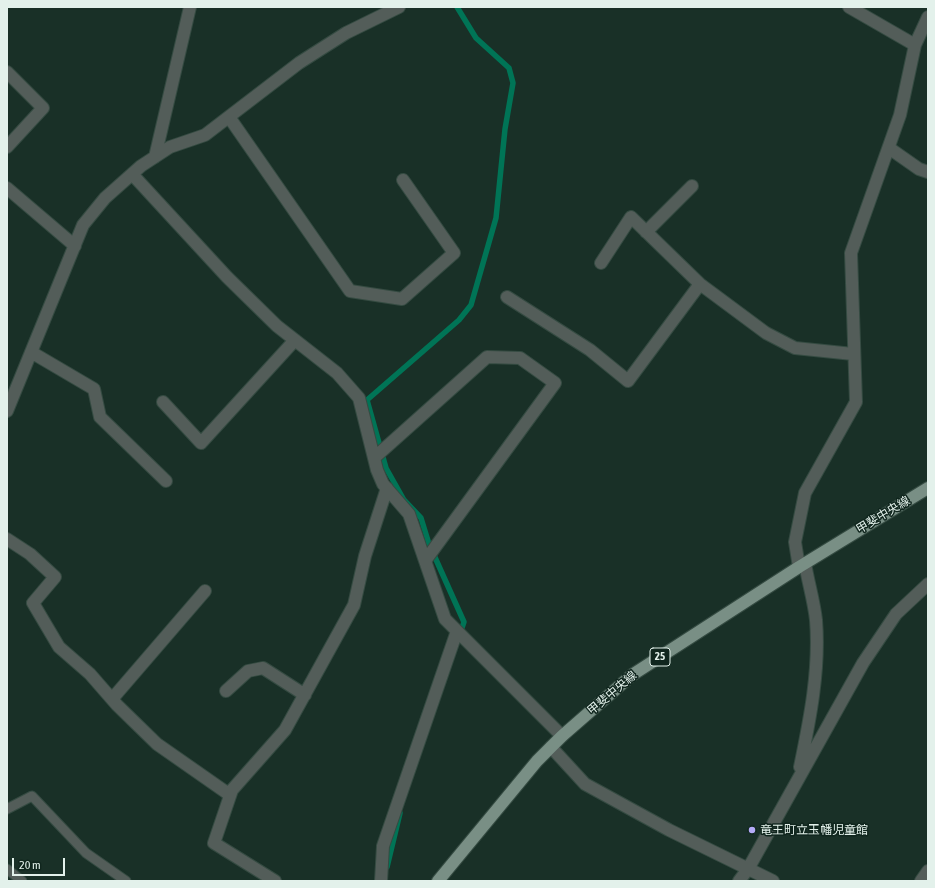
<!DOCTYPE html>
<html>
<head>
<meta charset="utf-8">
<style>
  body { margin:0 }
  #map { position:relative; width:935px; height:888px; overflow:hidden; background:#193027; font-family:"Asap Condensed",sans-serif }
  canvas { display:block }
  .frame { position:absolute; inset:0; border:8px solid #e3f1eb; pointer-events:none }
  .scale { position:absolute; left:12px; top:858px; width:53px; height:18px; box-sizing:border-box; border:2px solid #e3f1eb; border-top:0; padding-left:5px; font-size:12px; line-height:14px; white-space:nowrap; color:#e3f1eb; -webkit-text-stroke:3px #10261e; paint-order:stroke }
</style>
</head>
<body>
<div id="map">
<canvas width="935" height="888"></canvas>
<div class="frame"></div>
<div class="scale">20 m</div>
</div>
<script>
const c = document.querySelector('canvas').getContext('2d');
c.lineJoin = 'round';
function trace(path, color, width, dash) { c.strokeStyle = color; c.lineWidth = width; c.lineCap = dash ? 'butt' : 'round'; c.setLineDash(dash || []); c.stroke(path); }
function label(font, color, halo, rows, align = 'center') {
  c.font = font + ' "Asap Condensed","Noto Sans JP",sans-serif'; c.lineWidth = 3; c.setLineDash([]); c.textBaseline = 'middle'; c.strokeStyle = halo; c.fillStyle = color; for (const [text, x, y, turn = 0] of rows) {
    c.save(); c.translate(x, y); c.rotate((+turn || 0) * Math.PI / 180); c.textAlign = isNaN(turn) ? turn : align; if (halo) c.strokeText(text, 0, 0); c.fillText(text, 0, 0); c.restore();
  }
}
trace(new Path2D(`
  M457 7 476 38 509 68 513 83 505 129 496 218 471 305 459 320 367 400 386 468 404 500 421 518 429 544 464 622 460 634
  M387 867 400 813`), '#007456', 5.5);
const lane = new Path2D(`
  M7 809 32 796 86 853 126 881
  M7 869 22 881`);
const street = new Path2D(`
  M849 7 915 45
  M7 72 43 108 7 147
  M229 117 350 291 402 299 454 253 403 180
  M889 148 919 169 928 172
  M155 157 190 7
  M132 174 227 277 277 326 337 373 359 398 377 470 383 484 409 514 445 619 562 736
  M7 188 75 246
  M646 232 692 186
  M601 263 631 217 700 284 766 333 795 348 853 354
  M507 297 590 350 628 381 700 284
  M31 352 94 389 100 417 166 481
  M163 402 201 443 295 340
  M7 411 83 225 105 198 141 166 170 147 205 135 299 63 346 33 399 7
  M374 458 487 357 520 358 555 383 425 561
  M7 539 30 554 55 577 33 603 59 647 90 674 117 705 157 744 230 795
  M799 567 795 542 805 493 856 402 851 253 900 115 915 45 928 17
  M226 691 248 671 263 668 305 695
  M112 699 205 591
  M551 747 585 784 669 830 773 881
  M800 767C810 719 820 669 816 620 814 601 808 582 805 563
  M275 881 214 843 232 790 285 730 354 605 365 556 387 488
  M381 881 383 846 457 631
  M739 881 748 869 863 663 896 614 928 584
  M921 881 928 871`);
const primary = new Path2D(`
  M438 881 537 761 562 736 632 675 799 567 928 488`);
trace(lane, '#354b42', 11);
trace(street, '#354b42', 14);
trace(primary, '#354b42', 14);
trace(lane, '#535d59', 9);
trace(street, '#535d59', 12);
trace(primary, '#798f85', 12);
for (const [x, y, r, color] of [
  [752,830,4,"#b5acf8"]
]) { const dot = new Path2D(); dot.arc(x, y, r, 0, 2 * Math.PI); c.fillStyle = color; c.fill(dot); trace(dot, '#10261e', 1.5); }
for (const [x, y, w] of [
  [660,657,20]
]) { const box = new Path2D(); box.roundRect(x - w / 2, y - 9, w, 18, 3); c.fillStyle = '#10261e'; c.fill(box); trace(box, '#e3f1eb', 1); }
label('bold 11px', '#e3f1eb', null, [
  ["25",660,657]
]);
label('12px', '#e3f1eb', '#10261e', [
  ["甲斐中央線",883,515,-31],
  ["甲斐中央線",612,693,-40]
]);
label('12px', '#e3f1eb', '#10261e', [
  ["竜王町立玉幡児童館",760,830]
], 'left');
</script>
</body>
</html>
